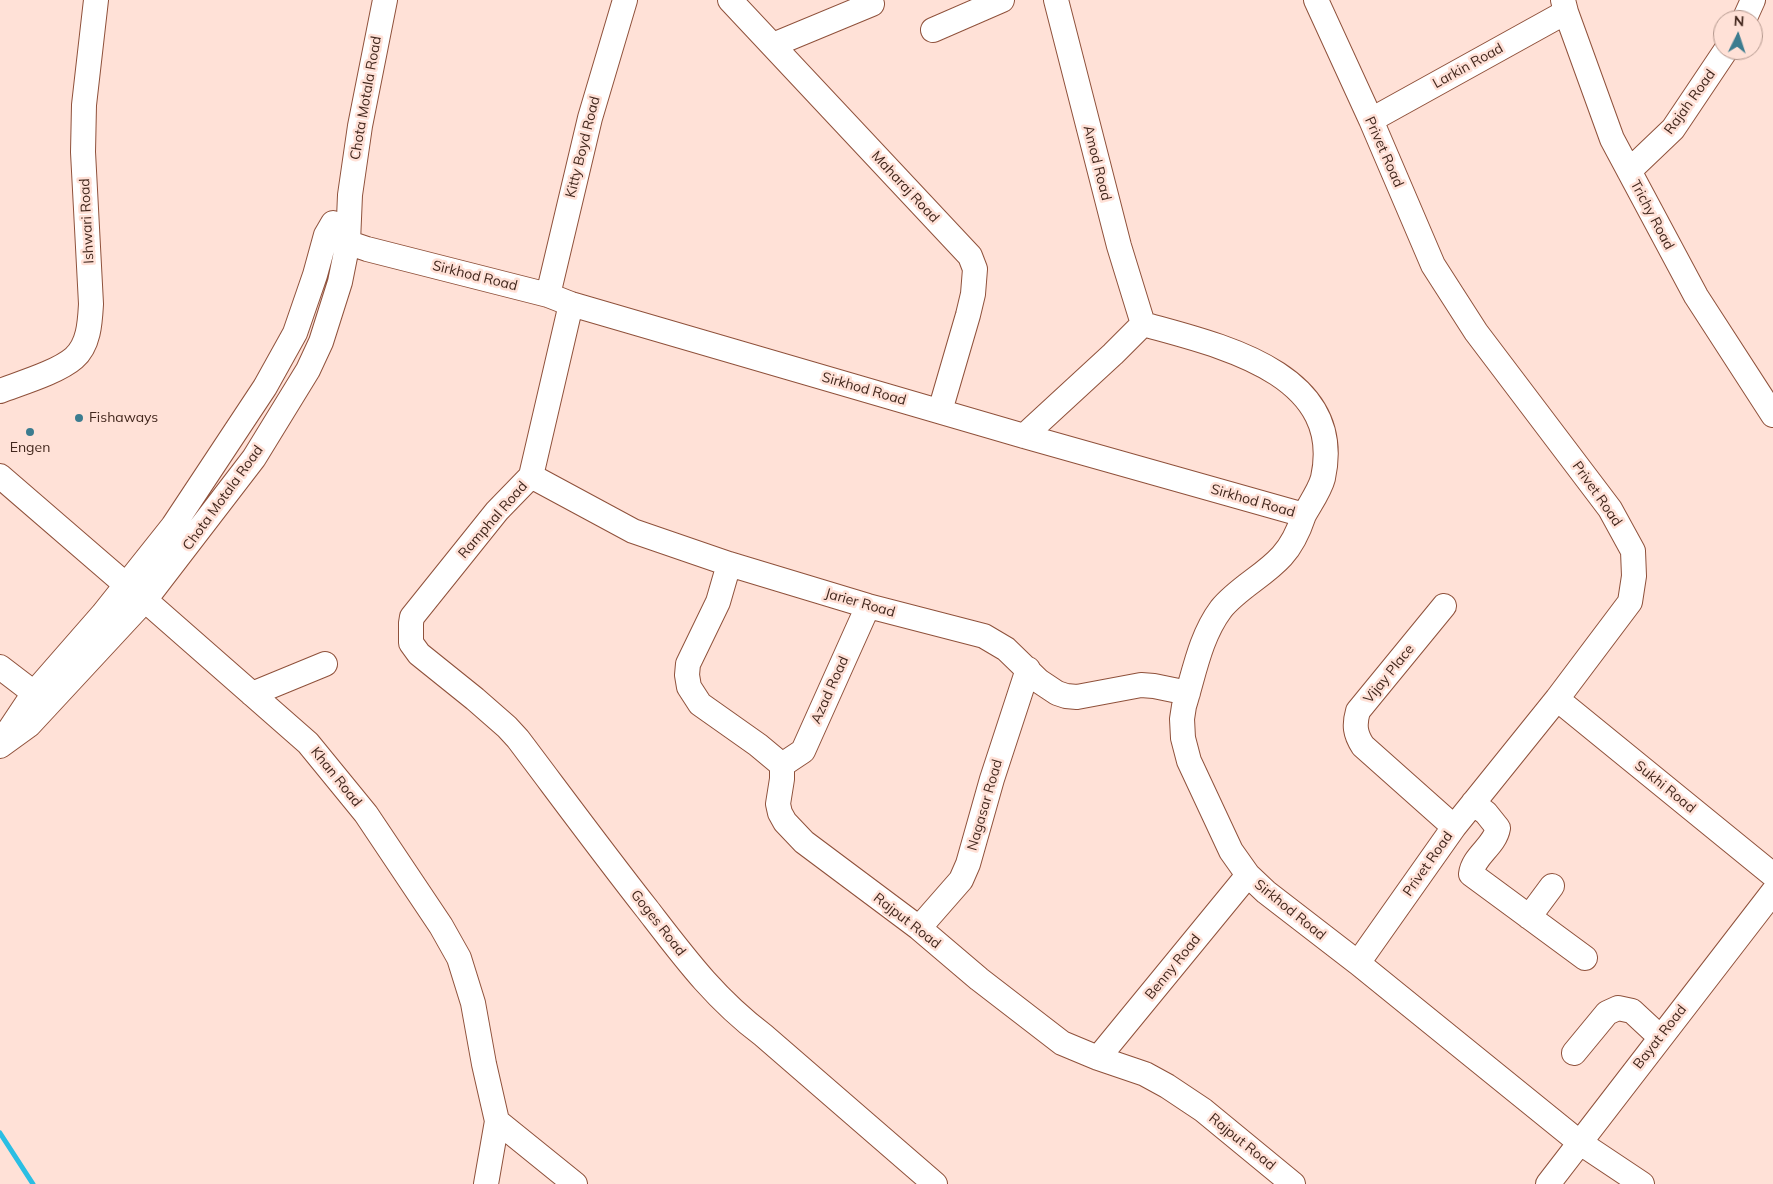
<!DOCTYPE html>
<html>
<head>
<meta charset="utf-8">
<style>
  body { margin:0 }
  #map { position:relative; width:1773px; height:1184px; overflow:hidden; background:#ffe1d7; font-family:Mulish,sans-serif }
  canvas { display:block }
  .north { position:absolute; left:1713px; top:10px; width:50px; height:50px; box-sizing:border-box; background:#ffe1d7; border:1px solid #b3978d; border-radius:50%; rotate:4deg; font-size:14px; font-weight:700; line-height:20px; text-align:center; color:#42271d }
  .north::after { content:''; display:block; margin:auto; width:18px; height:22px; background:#3c7c8f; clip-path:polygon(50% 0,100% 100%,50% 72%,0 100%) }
</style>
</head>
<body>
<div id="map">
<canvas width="1773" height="1184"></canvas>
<div class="north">N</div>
</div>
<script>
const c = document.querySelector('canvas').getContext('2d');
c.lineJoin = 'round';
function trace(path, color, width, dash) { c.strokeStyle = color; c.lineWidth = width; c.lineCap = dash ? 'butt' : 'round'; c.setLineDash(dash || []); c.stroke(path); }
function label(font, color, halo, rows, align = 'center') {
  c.font = font + ' Mulish,sans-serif'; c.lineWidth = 5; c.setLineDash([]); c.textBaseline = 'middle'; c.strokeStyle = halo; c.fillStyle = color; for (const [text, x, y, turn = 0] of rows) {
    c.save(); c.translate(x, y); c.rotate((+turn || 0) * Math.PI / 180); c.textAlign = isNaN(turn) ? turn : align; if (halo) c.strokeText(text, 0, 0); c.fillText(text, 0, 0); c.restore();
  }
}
trace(new Path2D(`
  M0 1133 33 1184`), '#2bbee3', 5);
const minor = new Path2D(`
  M730 0 970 256 975 269 973 294 968 315 940 411
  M1316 0 1371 120 1433 265 1476 332 1610 509 1633 551 1634 576 1630 602 1557 699 1454 827 1358 963
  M1563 0 1566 12 1612 139 1696 296 1773 415
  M1744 20 1753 0
  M933 30 1002 0
  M773 45 872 4
  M1371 120 1566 12
  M1629 171 1673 129 1726 50
  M326 235 367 249 548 295 571 304 1024 436 1304 515C1299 530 1293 544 1282 556 1264 576 1238 588 1221 609 1200 637 1194 674 1184 706L1182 719 1183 738 1189 761 1231 851 1248 875 1266 892 1358 963 1579 1142 1642 1184
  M548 295 590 118 625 0
  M571 304 531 476 497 511 412 617 411 623V643L419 654 475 699 507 727 518 739C561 796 603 853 647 909 684 957 714 998 763 1035L935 1184
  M1143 324C1218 345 1346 372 1323 478 1320 490 1310 504 1304 515
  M0 391C21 383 58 372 74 358 89 345 90 322 91 304L83 152 84 105 96 0
  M1024 436 1113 354 1143 324 1119 246 1056 0
  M0 476 125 584 145 600 308 743 366 814 441 926 459 958 473 1003 484 1064 497 1121 486 1184
  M531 476 633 531 729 564 868 606 984 636 1006 649 1039 681 1057 693 1066 696 1077 697 1141 685 1154 686 1188 693
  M729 564 718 602 688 664 687 675 689 687 700 704 758 745 782 765V779L778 804 780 813 785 822 804 842 919 928 979 979 1062 1043 1098 1058 1145 1074 1167 1086 1203 1110 1293 1184
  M1444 606 1358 711C1354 725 1355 734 1363 746L1454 827
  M0 667 34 693
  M252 694 325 664
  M1557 699 1773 875
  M10 729 34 693 103 614 173 526 265 387 295 333 315 275 326 235 333 223
  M0 746 29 725 145 600 254 458 308 370 321 342 340 282 348 242 350 195 360 126 385 0
  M782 765 803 751 868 606
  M1473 803 1486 813 1498 828C1495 846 1473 856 1471 874L1585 958
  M1529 917 1552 886
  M919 928 961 880 968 864 992 779 1028 669
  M1574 1053 1607 1013 1618 1008 1632 1011 1660 1037
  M1098 1058 1248 875
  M497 1121 575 1184
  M1548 1184 1773 892`);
trace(minor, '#8f513b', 26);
trace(minor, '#fff', 24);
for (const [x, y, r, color] of [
  [79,418,5,"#3c7c8f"],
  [30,432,5,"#3c7c8f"]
]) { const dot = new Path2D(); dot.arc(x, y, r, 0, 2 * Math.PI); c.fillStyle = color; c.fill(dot); trace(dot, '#ffe1d7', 2); }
label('14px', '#42271d', '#ffe1d7', [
  ["Larkin Road",1468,66,-29],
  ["Chota Motala Road",366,98,-80],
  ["Rajah Road",1690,102,-54],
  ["Kitty Boyd Road",583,147,-76],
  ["Privet Road",1384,152,66],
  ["Amod Road",1097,163,76],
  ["Maharaj Road",905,187,47],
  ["Trichy Road",1652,215,62],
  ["Ishwari Road",87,221,-93],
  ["Sirkhod Road",475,276,14],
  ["Sirkhod Road",864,389,16],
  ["Privet Road",1597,494,55],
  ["Chota Motala Road",223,498,-54],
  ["Sirkhod Road",1253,501,16],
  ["Ramphal Road",493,520,-49],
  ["Jarier Road",860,603,16],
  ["Vijay Place",1389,674,-51],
  ["Azad Road",830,690,-66],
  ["Khan Road",336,777,51],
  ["Sukhi Road",1665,787,39],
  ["Nagasar Road",985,805,-74],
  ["Privet Road",1428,864,-55],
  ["Sirkhod Road",1290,910,39],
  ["Rajput Road",907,921,38],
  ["Goges Road",658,923,52],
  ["Benny Road",1173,967,-51],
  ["Bayat Road",1660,1037,-52],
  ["Rajput Road",1242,1142,39]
]);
label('14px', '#42271d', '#ffe1d7', [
  ["Fishaways",89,418],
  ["Engen",30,448,"center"]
], 'left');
</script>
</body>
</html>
